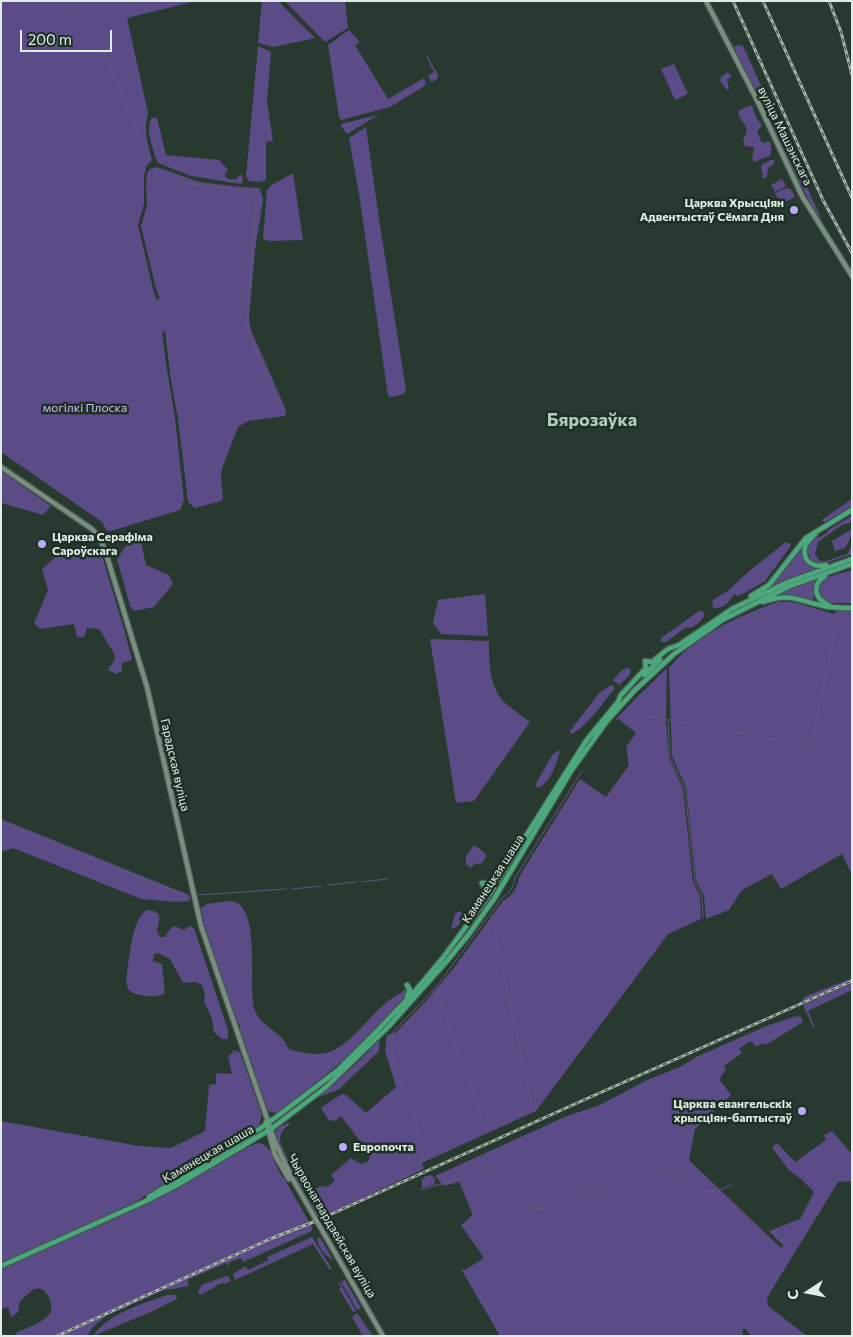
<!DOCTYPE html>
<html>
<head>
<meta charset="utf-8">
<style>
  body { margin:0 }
  #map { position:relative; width:853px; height:1337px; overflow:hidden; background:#283a2f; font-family:Commissioner,sans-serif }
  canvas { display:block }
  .frame { position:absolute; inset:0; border:2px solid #e1ece5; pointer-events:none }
  .north { position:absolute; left:783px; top:1267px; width:50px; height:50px; -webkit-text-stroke:4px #1e3025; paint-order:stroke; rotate:259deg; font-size:14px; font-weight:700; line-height:20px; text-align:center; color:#e1ece5 }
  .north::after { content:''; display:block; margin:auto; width:18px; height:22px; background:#e1ece5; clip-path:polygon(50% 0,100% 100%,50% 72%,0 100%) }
  .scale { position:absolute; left:20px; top:30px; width:92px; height:22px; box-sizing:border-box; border:2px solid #e1ece5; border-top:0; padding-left:6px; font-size:15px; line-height:18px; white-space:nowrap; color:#e1ece5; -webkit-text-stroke:4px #1e3025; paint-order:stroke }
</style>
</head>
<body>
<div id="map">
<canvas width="853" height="1337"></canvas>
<div class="frame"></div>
<div class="north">С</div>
<div class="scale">200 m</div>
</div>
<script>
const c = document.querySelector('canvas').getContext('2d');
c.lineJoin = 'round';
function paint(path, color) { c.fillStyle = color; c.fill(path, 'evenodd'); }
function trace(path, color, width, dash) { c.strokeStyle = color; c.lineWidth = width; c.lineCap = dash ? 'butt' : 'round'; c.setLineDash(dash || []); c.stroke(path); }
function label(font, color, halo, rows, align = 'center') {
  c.font = font + ' Commissioner,sans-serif'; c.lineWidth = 5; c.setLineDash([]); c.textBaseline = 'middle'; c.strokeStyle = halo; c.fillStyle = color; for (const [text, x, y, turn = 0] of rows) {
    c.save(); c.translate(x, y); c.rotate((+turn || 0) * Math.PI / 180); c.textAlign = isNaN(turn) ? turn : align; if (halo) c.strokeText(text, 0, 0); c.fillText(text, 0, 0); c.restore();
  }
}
paint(new Path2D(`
  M1 1 192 2 127 18 148 113C143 130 148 144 152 160L147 165 144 176V204L138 225 153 289 156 299H160L156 289 141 226 147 205 146 185 147 174 150 169 157 167 199 182 240 187 260 188 263 200 255 250 249 319 251 330 286 410V414L284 416 248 421 238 427 222 469 221 478 223 498 221 501 195 508 188 502 178 419 171 381 165 331 162 332 166 363 175 418 184 500 180 510 111 531H107L102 522 1 452Z
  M262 1 279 2 315 38 274 47 258 43Z
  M285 1H345L348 28 325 42Z
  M349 30 360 42 355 45 388 99 424 78 426 84 423 87 390 107 341 120 339 117 328 45Z
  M738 45 743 46 821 218 815 212 795 174 734 48V47Z
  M258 46 271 52 267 101 273 141 266 142V180L259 182 249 181 246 176Z
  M426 56 428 57 438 75 437 79 432 82 428 76 434 72Z
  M674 64 688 94 675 100 661 69Z
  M728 72 732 77 727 79 729 89 727 90 720 81 721 77Z
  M748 106H752L757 119 762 125 757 132 761 141 764 143 769 141 771 144V155L754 162 752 159 754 147 745 146 743 140C753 124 740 126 738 111Z
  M378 115 347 134 341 126V124Z
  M152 118H157L166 155 219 160 228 170 225 175C226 180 232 180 237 179L239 175H242L243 181 241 184 191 176 158 163C154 153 144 127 152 118Z
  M366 127 379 219 406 390 404 394 391 397 388 396 359 194 349 138Z
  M771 160H774L775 163 768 168 767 177 763 179 761 165Z
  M293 173 303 240 269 241 263 239 267 190 270 186Z
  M782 179 786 186 775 192 771 185Z
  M786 188 791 189 795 197 781 204 775 193Z
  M1 471 51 506 43 515 1 503Z
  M852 499V506L825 522 822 521 823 519Z
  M852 516V522L842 525 818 542 815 554 820 561H826L847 554 852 546V554L823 564H818L811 561 807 550 811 542 815 538 820 537 828 532V530Z
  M852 529C852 536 848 543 845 548L835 551 832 541Z
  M141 542 146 565 169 575 173 584 154 607 134 611 130 606 117 559 127 544Z
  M786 542 791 544 790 547 765 581 741 595 737 596 735 594 733 595C729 603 723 609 713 608L712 601C718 596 726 593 731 588 748 571 767 557 786 542Z
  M83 544 102 556 124 629 132 660 122 663V671L116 674 108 670 115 659 114 653 99 629 87 628 84 637H77L74 624 40 629 34 623 48 590 42 569 58 555Z
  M799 548 803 550 806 562 816 569 769 587Z
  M852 570 851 603H830L822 600C810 577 836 575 852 570Z
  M818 578 814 590 815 596 812 601 794 596H772L795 586Z
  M485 594 488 636 441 634 433 623 438 600Z
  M777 602H793L834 614 837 610H852V875L842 854 781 889 772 874 742 890 729 910 706 919 704 896 696 880 686 787 672 756 669 668C697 634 737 617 777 602Z
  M699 611H703L705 615 699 623 693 627 685 628 666 642H661V638Z
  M430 639 489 641C489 662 489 686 504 702 512 709 521 715 530 722L474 801 456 803Z
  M626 668H629L631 671 629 676 619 685 613 680 622 670Z
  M667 668 666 722 669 758 683 789 693 882 700 896 701 919 668 934 536 1111 422 1163 424 1169 318 1219 308 1200 311 1192 320 1186 327 1187 335 1181 331 1175 351 1158 361 1164 367 1162 370 1158 369 1153 341 1116 335 1121 329 1120 321 1109 323 1106 342 1094 346 1095 366 1113 396 1087 385 1051 387 1035 395 1033 425 1002 453 969 503 901C513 895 517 889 519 877L580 779 606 797 629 765 626 747 636 733 617 718 635 699Z
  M611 685 614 686V689C604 701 584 731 570 734V731L599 693Z
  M560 750C558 761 549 786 537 788L535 785 553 754Z
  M1 819 189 895 190 899 188 901 176 902 141 899 13 848 5 851 1 850Z
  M474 845 485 853 486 856 482 863 475 864 470 868 466 864V856Z
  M230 901C263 902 247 990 255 1011 260 1023 273 1029 282 1038 286 1042 286 1047 291 1050 302 1052 314 1056 326 1053 350 1048 370 1013 391 999 397 994 401 995 406 988L408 989C405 1000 395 1007 388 1016 356 1052 319 1081 281 1110L275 1113 266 1110 253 1071 254 1069 248 1052 246 1051 239 1029 240 1026 236 1020 208 938 201 911V908L207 904Z
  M147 910C164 911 159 919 157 931L160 937H165L171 928 175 926 184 930 189 926 194 928 228 1030V1039H222L214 1032 212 1019 204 1001 205 994 202 985 196 982 183 983 170 959 158 953 154 954 153 961 162 964C162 972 166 988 164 994 154 998 135 997 128 989L126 981C129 964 131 918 147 910Z
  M459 911 463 914C463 920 457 929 451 929L455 914Z
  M852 978V980L802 1002 803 999 806 996Z
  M852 983V990L808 1011 815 1028 813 1027 803 1005Z
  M797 1016 801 1017 803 1022 769 1043 764 1045 762 1043 757 1047 750 1041 739 1049 742 1053 724 1066 726 1070 719 1079 731 1095 695 1129 689 1160 782 1249 783 1245 769 1231 800 1219 814 1192 801 1179 789 1170 773 1149 774 1145 778 1144 795 1162 826 1140 824 1135 832 1131 852 1154V1181L838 1182 767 1298 768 1306 807 1336H751L746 1329H743L742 1336H500L461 1269 465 1270 484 1258 461 1225 473 1215 459 1182 444 1186 435 1176 567 1116 600 1105 647 1080 680 1067 696 1057 769 1025Z
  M380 1039 379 1051 338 1090 318 1097 358 1062Z
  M232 1050 239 1052 241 1055 262 1115 258 1128 232 1144 227 1143 221 1146V1148L216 1153 133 1203 1 1264V1121L139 1146 171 1148 205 1131 209 1085 216 1084V1073L232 1074 228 1056 233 1053Z
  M287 1123H291C286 1127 280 1131 280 1139 280 1146 296 1176 301 1182H308L309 1183V1187L305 1189C295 1187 275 1145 275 1135 275 1131 278 1127 281 1125L283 1126Z
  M258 1143C275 1145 273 1168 284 1178L312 1227V1231L243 1262 241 1258 228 1263 229 1268 226 1263 187 1280 189 1286 167 1290 166 1289 106 1316 93 1327 87 1336H16L17 1332C28 1328 43 1323 50 1313 55 1305 46 1285 35 1289 33 1289 21 1300 20 1302 17 1308 22 1312 11 1317L8 1307 1 1309V1269L144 1204 250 1146Z
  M431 1175 435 1179 434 1185 422 1188V1180L424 1177Z
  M312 1237 332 1269 330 1270 313 1244 235 1280 233 1274 246 1266 248 1270 269 1260 267 1257Z
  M317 1237 321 1239 333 1260C325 1255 317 1247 317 1237Z
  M226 1276 229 1277 231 1281 225 1284 224 1283 216 1285 217 1286 200 1295 198 1291 202 1285Z
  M345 1280 361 1308 357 1310 341 1282Z
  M338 1283H340L356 1311 353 1312 339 1289 341 1287Z
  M167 1295H176L177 1299 151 1312 93 1336C109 1313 142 1304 167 1295Z
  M357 1313 373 1336H363L352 1317Z`), '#5b4b87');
trace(new Path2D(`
  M63 1 78 19
  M81 23 103 49 149 159
  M155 171 161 180 247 191 255 199 254 236 248 301
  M248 304 246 324 251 339 279 403
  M616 720 625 712 723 730
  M668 720 670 757 685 789 695 882 702 896 703 918
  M730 731 809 746 812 743 837 620
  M1 822 187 896
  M531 853 616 956
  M362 882 387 879
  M328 885 356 882
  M292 889 322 886
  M198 895 286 889
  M491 914 532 1106
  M437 988 484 1127
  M1 1124 10 1126
  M406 1169 423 1161 417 1126 392 1054 393 1032 436 987 502 898C510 893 513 888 515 878L582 771
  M604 1188 661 1168C682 1166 683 1181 697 1191 709 1193 722 1191 732 1184
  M420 1189H424L503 1166 523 1182 531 1205 534 1208 540 1209 603 1188 612 1204 672 1251 686 1258
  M693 1263 750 1313`), '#61577b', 1);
const secondary = new Path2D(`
  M706 1 757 100 802 196 852 276
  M1 467 92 529 99 537 105 550 147 687 201 926 275 1142 292 1178 383 1336
  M266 1122 275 1155 289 1179`);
const primary = new Path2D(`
  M815 534C811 538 807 542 805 547 802 562 814 568 826 565
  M825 576C811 585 815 600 829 605
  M751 596 769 585 806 538 852 510
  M763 602C791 592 798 601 824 606 833 608 843 608 852 608
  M644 675 660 660
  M482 883H491L496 879
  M482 883 486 890 484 899
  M407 997 410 990 407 985
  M149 1197 251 1135 279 1115 338 1070 374 1034 416 990 442 959 485 901 586 741 618 702 621 695 646 668 645 661 652 662 668 649 679 645 732 609 788 582 852 559
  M1 1266 146 1201 179 1184 271 1129 325 1088 389 1026 446 962 469 934 494 899 571 771 607 721 635 690 674 654 724 619 790 586 852 564`);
trace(secondary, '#46564d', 7);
trace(primary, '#46564d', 7);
trace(secondary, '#798d81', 4.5);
trace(primary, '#4ba87d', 4.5);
const rail = new Path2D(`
  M733 1 823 200 852 253
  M763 1 852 198
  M829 1 841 32 852 75
  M57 1336 270 1239 316 1221 577 1103 852 981`);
trace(rail, '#a7b4ac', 3);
trace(rail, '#1e3025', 1, [4]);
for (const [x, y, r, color] of [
  [794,210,5,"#bbaaf6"],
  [42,544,5,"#bbaaf6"],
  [802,1111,5,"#bbaaf6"],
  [343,1147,5,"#bbaaf6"]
]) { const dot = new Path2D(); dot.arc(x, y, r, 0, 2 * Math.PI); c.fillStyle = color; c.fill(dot); trace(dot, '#1e3025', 2); }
label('12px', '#e1ece5', '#1e3025', [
  ["вуліца Машэнскага",785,136,64],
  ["Гарадская вуліца",175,765,77],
  ["Камянецкая шаша",493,879,-57],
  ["Камянецкая шаша",208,1154,-30],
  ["Чырвонагвардзейская вуліца",332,1226,60]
]);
label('bold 12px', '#e1ece5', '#1e3025', [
  ["Царква Хрысціян",784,203],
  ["Адвентыстаў Сёмага Дня",784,217],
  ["Царква Серафіма",52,537,"left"],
  ["Сароўскага",52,551,"left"],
  ["Царква евангельскіх",792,1104],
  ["хрысціян-баптыстаў",792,1118],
  ["Европочта",353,1147,"left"]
], 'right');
label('12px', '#cec2f8', '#1e3025', [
  ["могілкі Плоска",85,408]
]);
label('bold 18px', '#b5cbbd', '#1e3025', [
  ["Бярозаўка",592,420]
]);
</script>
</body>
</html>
